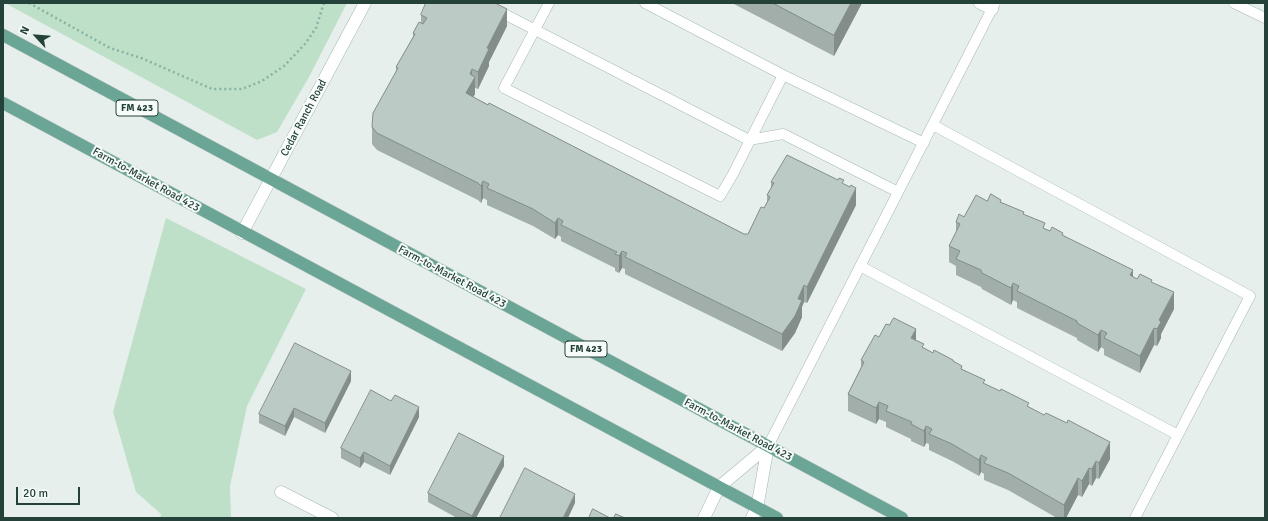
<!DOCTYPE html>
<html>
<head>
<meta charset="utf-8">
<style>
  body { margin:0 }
  #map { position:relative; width:1268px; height:521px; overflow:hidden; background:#e6efeb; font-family:Signika,sans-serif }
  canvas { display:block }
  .frame { position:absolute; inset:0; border:4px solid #24423a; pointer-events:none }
  .north { position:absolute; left:16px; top:16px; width:40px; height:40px; -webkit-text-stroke:3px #f7fbf9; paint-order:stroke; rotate:296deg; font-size:11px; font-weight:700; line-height:16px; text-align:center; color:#24423a }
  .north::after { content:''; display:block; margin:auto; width:14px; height:18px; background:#24423a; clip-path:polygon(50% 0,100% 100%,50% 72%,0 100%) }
  .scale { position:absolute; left:16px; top:487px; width:64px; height:18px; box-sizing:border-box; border:2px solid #24423a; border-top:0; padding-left:5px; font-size:12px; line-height:14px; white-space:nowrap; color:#24423a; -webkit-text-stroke:3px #f7fbf9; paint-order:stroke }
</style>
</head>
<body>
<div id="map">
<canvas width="1268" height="521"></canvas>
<div class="frame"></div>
<div class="north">N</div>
<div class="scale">20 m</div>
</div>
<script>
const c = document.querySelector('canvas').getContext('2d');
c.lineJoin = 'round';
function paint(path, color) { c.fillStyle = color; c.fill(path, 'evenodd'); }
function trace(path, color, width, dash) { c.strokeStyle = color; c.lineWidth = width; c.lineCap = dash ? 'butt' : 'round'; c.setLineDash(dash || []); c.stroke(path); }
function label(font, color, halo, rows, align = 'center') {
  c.font = font + ' Signika,sans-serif'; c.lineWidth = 4; c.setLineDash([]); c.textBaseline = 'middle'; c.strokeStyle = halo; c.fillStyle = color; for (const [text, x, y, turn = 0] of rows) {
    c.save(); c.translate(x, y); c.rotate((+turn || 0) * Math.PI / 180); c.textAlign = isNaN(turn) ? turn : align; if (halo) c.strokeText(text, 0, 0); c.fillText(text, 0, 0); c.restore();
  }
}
paint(new Path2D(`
  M5 3H347L309 77 277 132 257 140Z
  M166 218 306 289 247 406 230 486 231 518H160L161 514 136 492 113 412Z`), '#bfe0c8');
const service = new Path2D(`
  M483 3 749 140 783 134 898 192
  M549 3 504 88 720 196 733 174 783 75 645 3
  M1234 3 1265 18
  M783 75 924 143
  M933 125 1250 296 1135 518
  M860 266 1178 435
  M768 446 995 3`);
const minor = new Path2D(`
  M980 3 992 9
  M242 233 365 3
  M281 492 332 518
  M704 518 719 487 768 446
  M752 518 757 508 768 446`);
const primary = new Path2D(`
  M3 35 902 518
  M3 103 777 518`);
trace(service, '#a8b8b2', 11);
trace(minor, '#a8b8b2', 13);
trace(primary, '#c2cac8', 13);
trace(new Path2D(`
  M29 3 110 48 141 58 212 89H242L262 81 284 66 305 44 316 28 324 3`), '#86b3a5', 2.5, [2, 3]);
trace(service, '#fff', 10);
trace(minor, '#fff', 12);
trace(primary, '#6aa596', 12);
paint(new Path2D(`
  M732 3H862L834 56Z
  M421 15 507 26 489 62V66L478 89 475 88V94L473 97 744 234H748L764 208 767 202V195L771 188V182L844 184 856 205 807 303 804 302 802 307V317L795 333 782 351 625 274V269L622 268 619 273 615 271V268L561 241V237L558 235 555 239 533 226 487 205V200L483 198 481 203 478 200 377 150 372 144V127L396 71V67L413 37V33L421 23Z
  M987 201 1001 202 1024 215 1045 229 1050 231 1063 235 1137 279 1152 283 1174 309 1161 334V338L1157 346 1154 345 1140 373 1104 355V349L1101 347 1098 352 1077 340V338L1017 308V302L1013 300 1011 305 982 289 981 287 956 275V266L949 262V246L956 234V222L964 217Z
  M916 340 924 348 933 353 953 361 962 369 985 384 1029 407 1110 459 1099 479 1096 478 1092 486 1089 484 1082 497 1078 495 1066 518H1057L1008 490 984 480V474L981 472 979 476 952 461 929 450V444L926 443 924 447 911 441V439L886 427V422L879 419 876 424 848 411V394L861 368V360Z
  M351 381 325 433 294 417 285 436 259 423V414Z
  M391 401 419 417 390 475 364 462 360 468 341 458V448Z
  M504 466 476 518H457L428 502V493Z`), '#a1aea9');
paint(new Path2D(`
  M851 3H862L834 56V35Z
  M507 9V26L489 62V66L478 89V72L487 48Z
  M472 69V83L475 77V94L466 110V93Z
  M483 181V198L481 203V186Z
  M856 188V205L807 303V287Z
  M558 218V235L555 239V223Z
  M622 251V268L619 273V256Z
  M1133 270V287L1130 275Z
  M1013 283V300L1011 305V288Z
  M804 285V302L802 307V317L795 333 782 351V334Z
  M1174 292V309L1161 334V338L1157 346V329L1159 320Z
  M1154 328V345L1140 373V356Z
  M916 329V346L911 338Z
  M1101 330V347L1098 352V335Z
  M351 371V381L325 433V423Z
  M879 402V419L876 424V408Z
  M419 407V417L390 475V466Z
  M294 408V417L285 436V426Z
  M926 426V443L924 447V431Z
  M1110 442V459L1099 479V463Z
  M364 452V462L360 468V458Z
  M981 455V472L979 476V460Z
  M504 456V466L476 518H472V516Z
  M1096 461V478L1092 486V469Z
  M1089 468V484L1082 497V481Z
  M1078 478V495L1066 518H1064V505Z
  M575 494V503L568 518H563Z`), '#838d89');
const building = new Path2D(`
  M426 3H495L507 9 487 48 489 49 478 72 472 69 470 74 475 77 466 93 488 105 489 103 744 234H748L761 207 764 208 770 197 767 195 774 183 771 182 787 155 838 180 839 178 844 180 842 183 850 187 851 185 856 188 807 287 804 285 798 299 802 300 795 316 782 334 625 257 627 253 622 251 619 256 615 254 617 252 561 225 563 221 558 218 555 223 533 209 487 188 489 184 483 181 481 186 478 183 377 133 372 127 373 113 398 68 396 67 415 34 413 33 419 22 423 24 427 18 421 15Z
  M773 3H851L834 35Z
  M991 194 1001 200 1000 202 1024 212 1023 214 1045 223 1043 228 1050 231 1052 227 1063 233 1062 235 1133 270 1130 275 1137 279 1140 274 1152 280 1151 282 1174 292 1159 320 1161 322 1157 329 1154 328 1140 356 1104 338 1107 333 1101 330 1098 335 1077 323V321L1017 291 1019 286 1013 283 1011 288 982 273 981 270 956 259 960 251 949 246 960 224 956 222 959 214 964 217 976 195 987 201Z
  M894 318 916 329 911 338 924 344 922 347 933 353 934 350 953 360V361L962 366 961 369 985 380 983 383 1000 391 1001 389 1029 403 1027 406 1044 415 1046 413 1067 423 1068 420 1110 442 1099 463 1096 461 1092 469 1089 468 1082 481 1078 478 1064 505 1008 473 984 463 987 458 981 455 979 460 952 444 929 434 932 429 926 426 924 431 911 424 912 422 886 411 888 406 879 402 876 408 848 394 864 362 861 360 875 335 879 337 886 324 889 325Z
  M295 343 351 371 325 423 294 408 285 426 259 414Z
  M371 390 391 401 395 395 419 407 390 466 364 452 360 458 341 448Z
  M459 433 504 456 472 516 428 493Z
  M525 468 575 494 563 518H500Z
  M593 509 610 518H589Z
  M616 514 625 518H614Z`);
paint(building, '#bbcac4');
trace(building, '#838d89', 1);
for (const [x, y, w] of [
  [137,108,42],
  [586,349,42]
]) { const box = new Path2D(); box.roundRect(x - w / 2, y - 8, w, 16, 3); c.fillStyle = '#f7fbf9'; c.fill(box); trace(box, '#24423a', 1); }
label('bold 10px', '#24423a', null, [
  ["FM 423",137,108],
  ["FM 423",586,349]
]);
label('11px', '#24423a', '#f7fbf9', [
  ["Cedar Ranch Road",304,118,-62],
  ["Farm-to-Market Road 423",146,180,29],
  ["Farm-to-Market Road 423",452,277,28],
  ["Farm-to-Market Road 423",738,430,28]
]);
</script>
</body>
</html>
